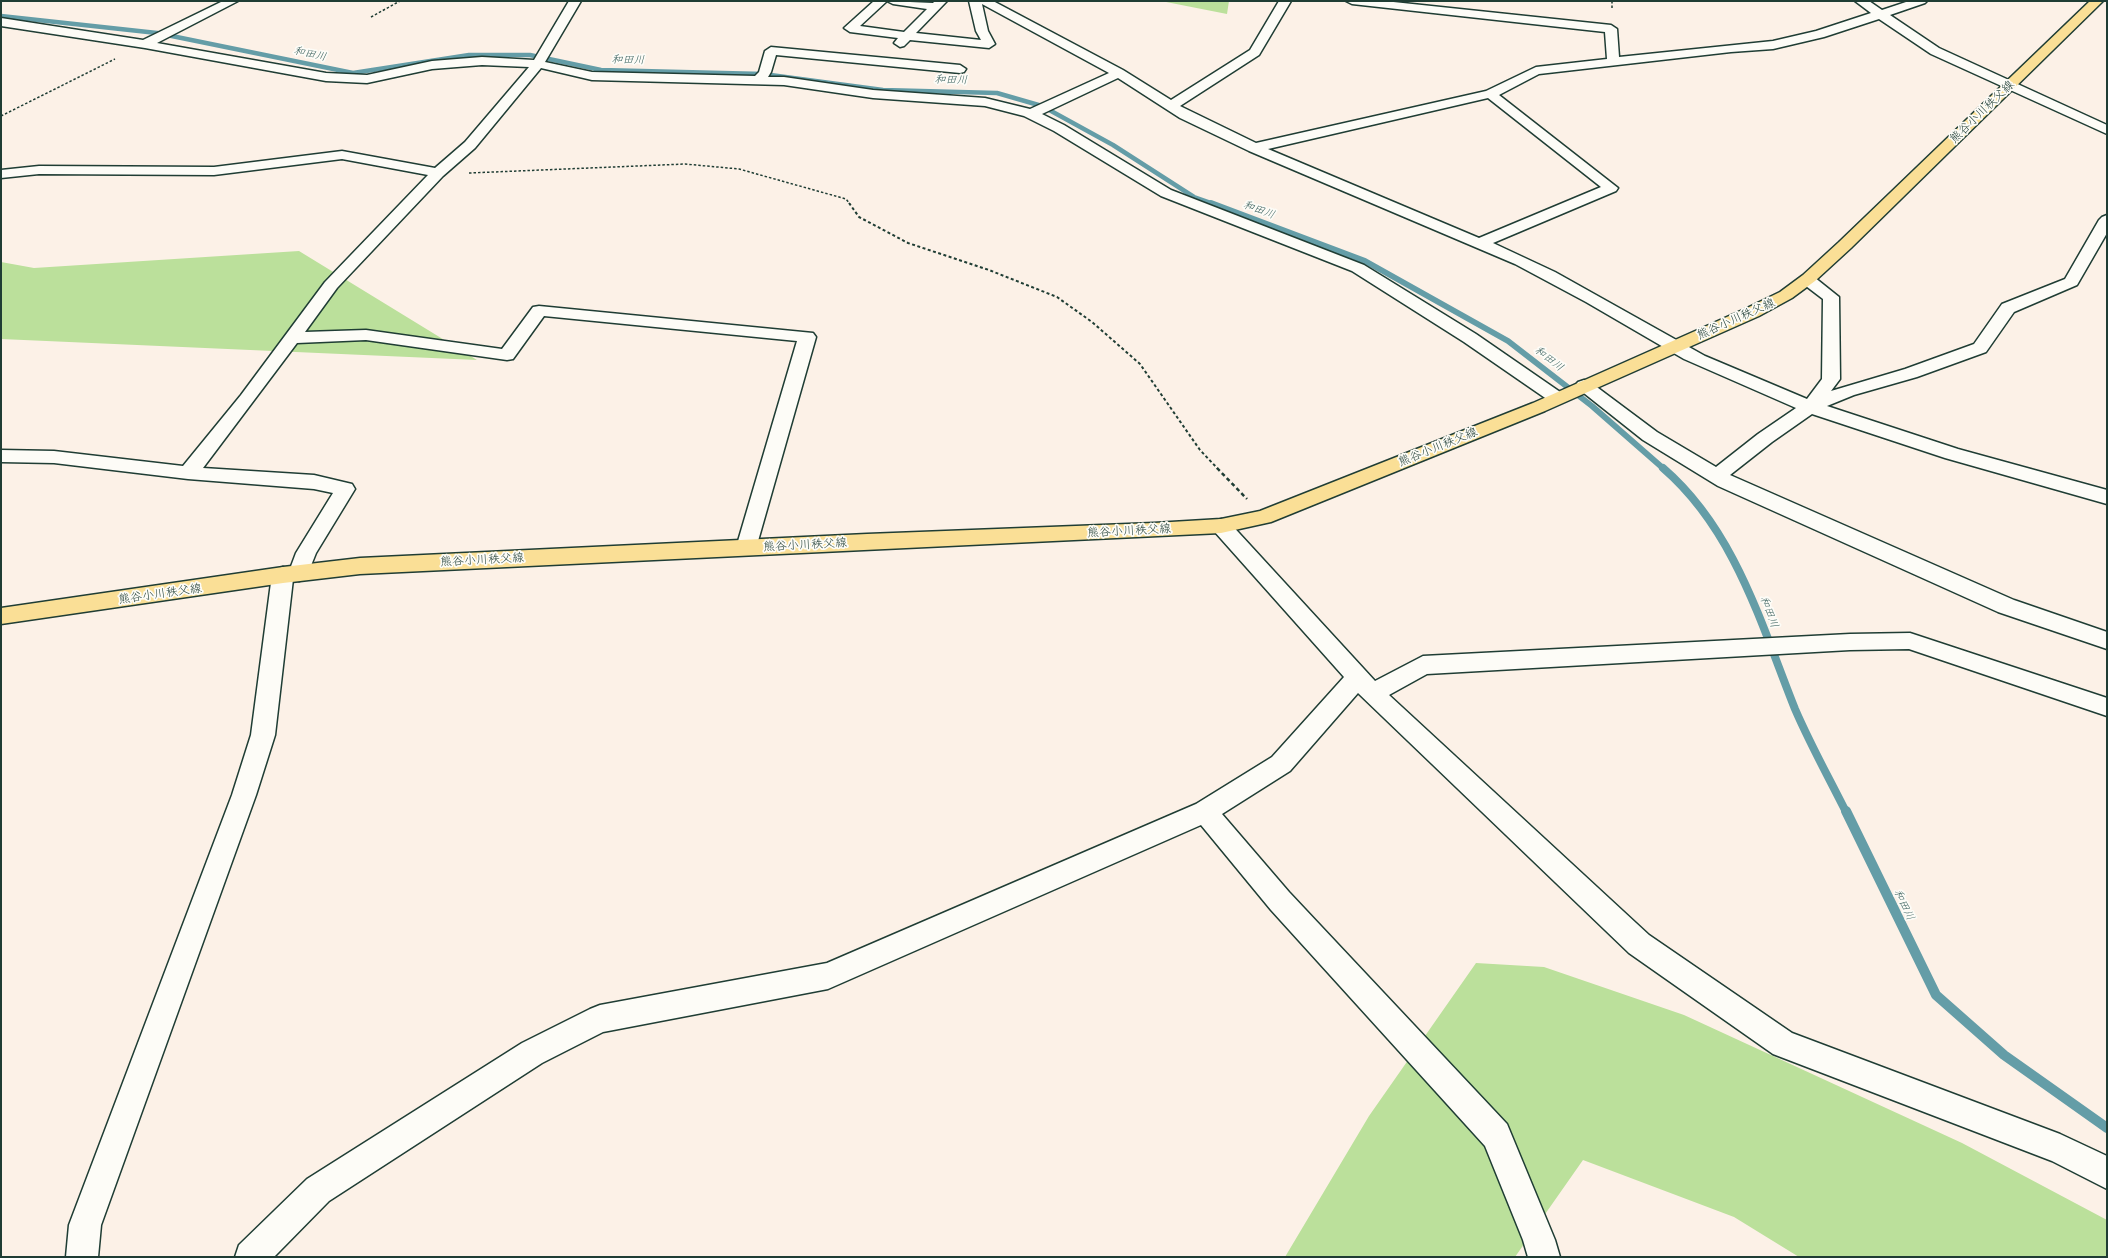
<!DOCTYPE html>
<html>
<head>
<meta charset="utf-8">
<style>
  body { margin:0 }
  #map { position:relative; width:2108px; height:1258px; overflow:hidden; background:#fcf1e7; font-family:"Comic Neue",sans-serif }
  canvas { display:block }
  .frame { position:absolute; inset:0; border:2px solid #1f3d34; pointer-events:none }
</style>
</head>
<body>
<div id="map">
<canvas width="2108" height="1258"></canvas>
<div class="frame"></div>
</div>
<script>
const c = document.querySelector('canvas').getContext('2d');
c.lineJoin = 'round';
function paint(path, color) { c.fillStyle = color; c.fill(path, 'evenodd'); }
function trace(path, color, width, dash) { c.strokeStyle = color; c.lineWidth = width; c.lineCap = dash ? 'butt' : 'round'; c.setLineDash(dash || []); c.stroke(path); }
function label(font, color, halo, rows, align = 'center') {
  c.font = font + ' "Comic Neue","Klee One",sans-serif'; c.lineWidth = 3.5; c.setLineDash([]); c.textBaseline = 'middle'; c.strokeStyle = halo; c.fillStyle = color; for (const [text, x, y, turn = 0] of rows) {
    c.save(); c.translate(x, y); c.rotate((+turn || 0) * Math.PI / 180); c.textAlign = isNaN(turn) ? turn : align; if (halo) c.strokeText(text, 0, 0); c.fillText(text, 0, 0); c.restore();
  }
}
paint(new Path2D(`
  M1161 1H1229L1227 14Z
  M299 251 477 360 1 339V262L34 268Z
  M1476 963 1544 967 1684 1015 1962 1143 2107 1220V1257H1799L1734 1217 1583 1160 1515 1257H1285L1369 1116Z`), '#bbe09b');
trace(new Path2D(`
  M1 16 157 33 353 73 469 55H530L601 70 763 74 883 90 997 93 1042 106 1113 145 1194 197 1214 204`), '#649da7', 4.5);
trace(new Path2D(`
  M1211 203 1365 261 1508 341 1592 406 1664 469`), '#649da7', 6);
trace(new Path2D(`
  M1663 468C1735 530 1761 624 1795 709 1810 744 1829 778 1846 812`), '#649da7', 8);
trace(new Path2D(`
  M1846 811 1936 995 2004 1055 2107 1128`), '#649da7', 10);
const minor = new Path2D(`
  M223 1H238L157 43 326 73 367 75 432 61 482 57 534 60 569 1H581L545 62 592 72 755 76 759 72 765 51 771 47 960 65 966 69 964 72 960 73 776 55 771 72 768 77H784L873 90 985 98 1030 109 1109 73 982 4 988 31 995 44 989 48 910 40 904 46 900 47 894 43 898 38 850 32 844 28 874 1H887L860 26 904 32 927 9 893 4 887 1 933 3 935 1H947L916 33 981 40 976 31 969 1H993L1123 70 1171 100 1250 50 1279 1H1291L1259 55 1180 106 1256 143 1486 91 1536 67 1607 59 1605 32 1352 4 1346 1H1384L1611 25 1617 29 1619 57 1773 41 1816 31 1871 13 1855 1H1869L1882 10 1909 1H1927L1925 3 1890 15 1939 48 2107 125V134L1931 54 1879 19 1824 37 1773 49 1731 52 1539 74 1499 95 1618 188 1616 191 1493 243 1555 272 1705 356 1807 399 1822 379 1823 299 1802 283 1800 280 1802 277H1814L1839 297 1840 379 1831 391 1905 369 1974 344 2002 304 2065 279 2099 220 2102 217 2107 215V233L2077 285 2014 312 1986 352 1917 377 1854 395 1827 406 1958 449 2107 490V504L1945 458 1812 414 1772 442 1730 475 2014 600 2107 632V649L1998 612 1718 486 1643 440 1575 386 1578 382 1584 380 1590 382 1657 432 1716 467 1758 434 1796 408 1684 359 1586 302 1515 264 1249 151 1180 118 1118 78 1042 114 1064 125 1171 190 1364 265 1476 334 1563 394 1566 398 1563 402 1557 404 1551 402 1464 342 1352 271 1161 196 1054 131 1024 116 985 106 873 98 784 85 592 80 541 68 475 148 443 176 337 288 305 332 366 330 502 349 533 307 539 306 813 333 816 337 756 548 753 553 746 555 739 553 736 548 797 341 544 316 513 359 507 360 366 340 297 343 203 468 314 475 352 484 355 489 316 553 306 578 299 581 293 579 275 735 256 795 101 1225 98 1257H66L69 1225 232 795 251 735 272 575 276 570 283 567 290 569 296 553 333 493 314 489 188 479 54 463 1 462V450L54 451 183 466 241 395 325 282 428 175 342 159 214 175 39 174 1 178V170L39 166 214 167 342 151 435 168 465 142 529 67 482 65 432 69 367 83 326 81 145 48 1 26V18L143 40ZM1488 98 1601 187 1479 238 1268 149Z
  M1221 519 1228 521 1375 681 1423 656 1850 634 1910 633 2107 698V716L1909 649 1850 650 1427 674 1389 695 1649 935 1792 1033 2060 1134 2107 1156V1189L2052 1161 1773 1054 1629 953 1358 693 1290 771 1222 814 1289 892 1507 1124 1555 1240 1560 1257H1528L1523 1240 1485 1146 1271 910 1201 825 828 989 603 1032 542 1063 329 1201 274 1257H235L239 1245 307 1179 522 1043 590 1009 600 1005 827 963 1196 804 1272 757 1344 677 1214 531 1211 526 1214 521Z`);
const major = new Path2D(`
  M2090 1H2103L1851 248 1815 281 1792 298 1759 316 1545 411 1271 522 1221 533 360 574 283 583 1 624V608L283 567 360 558 867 534 1154 523 1221 519 1260 511 1533 403 1747 308 1780 292 1803 275 1839 242Z`);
trace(minor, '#1f3d34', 3);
trace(major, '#1f3d34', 3);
trace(new Path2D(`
  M1612 1V10
  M371 17 400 1
  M1 116 115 59
  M469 173 685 164 739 169 846 199 850 204`), '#1f3d34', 1.5, [2.5, 2]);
trace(new Path2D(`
  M849 203 859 217 908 243 989 270 1057 297 1092 322 1140 364 1200 450 1218 469`), '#1f3d34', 2, [3, 2.5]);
trace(new Path2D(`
  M1217 468 1247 499`), '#1f3d34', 2.5, [4, 3]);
paint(minor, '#fdfcf7');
paint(major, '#fadf96');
label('italic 11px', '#365d5a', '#fdfcf7', [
  ["和田川",310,54,12],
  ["和田川",628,60,1],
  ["和田川",951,80,1],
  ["和田川",1259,210,20],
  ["和田川",1549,359,38],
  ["和田川",1769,612,69],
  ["和田川",1904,905,64]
]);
label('12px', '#1f3d34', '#fdfcf7', [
  ["熊谷小川秩父線",1982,112,-44],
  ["熊谷小川秩父線",1736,319,-24],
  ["熊谷小川秩父線",1438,447,-22],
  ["熊谷小川秩父線",1129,531,-3],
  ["熊谷小川秩父線",805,545,-3],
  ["熊谷小川秩父線",482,560,-3],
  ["熊谷小川秩父線",160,594,-8]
]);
</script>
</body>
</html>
